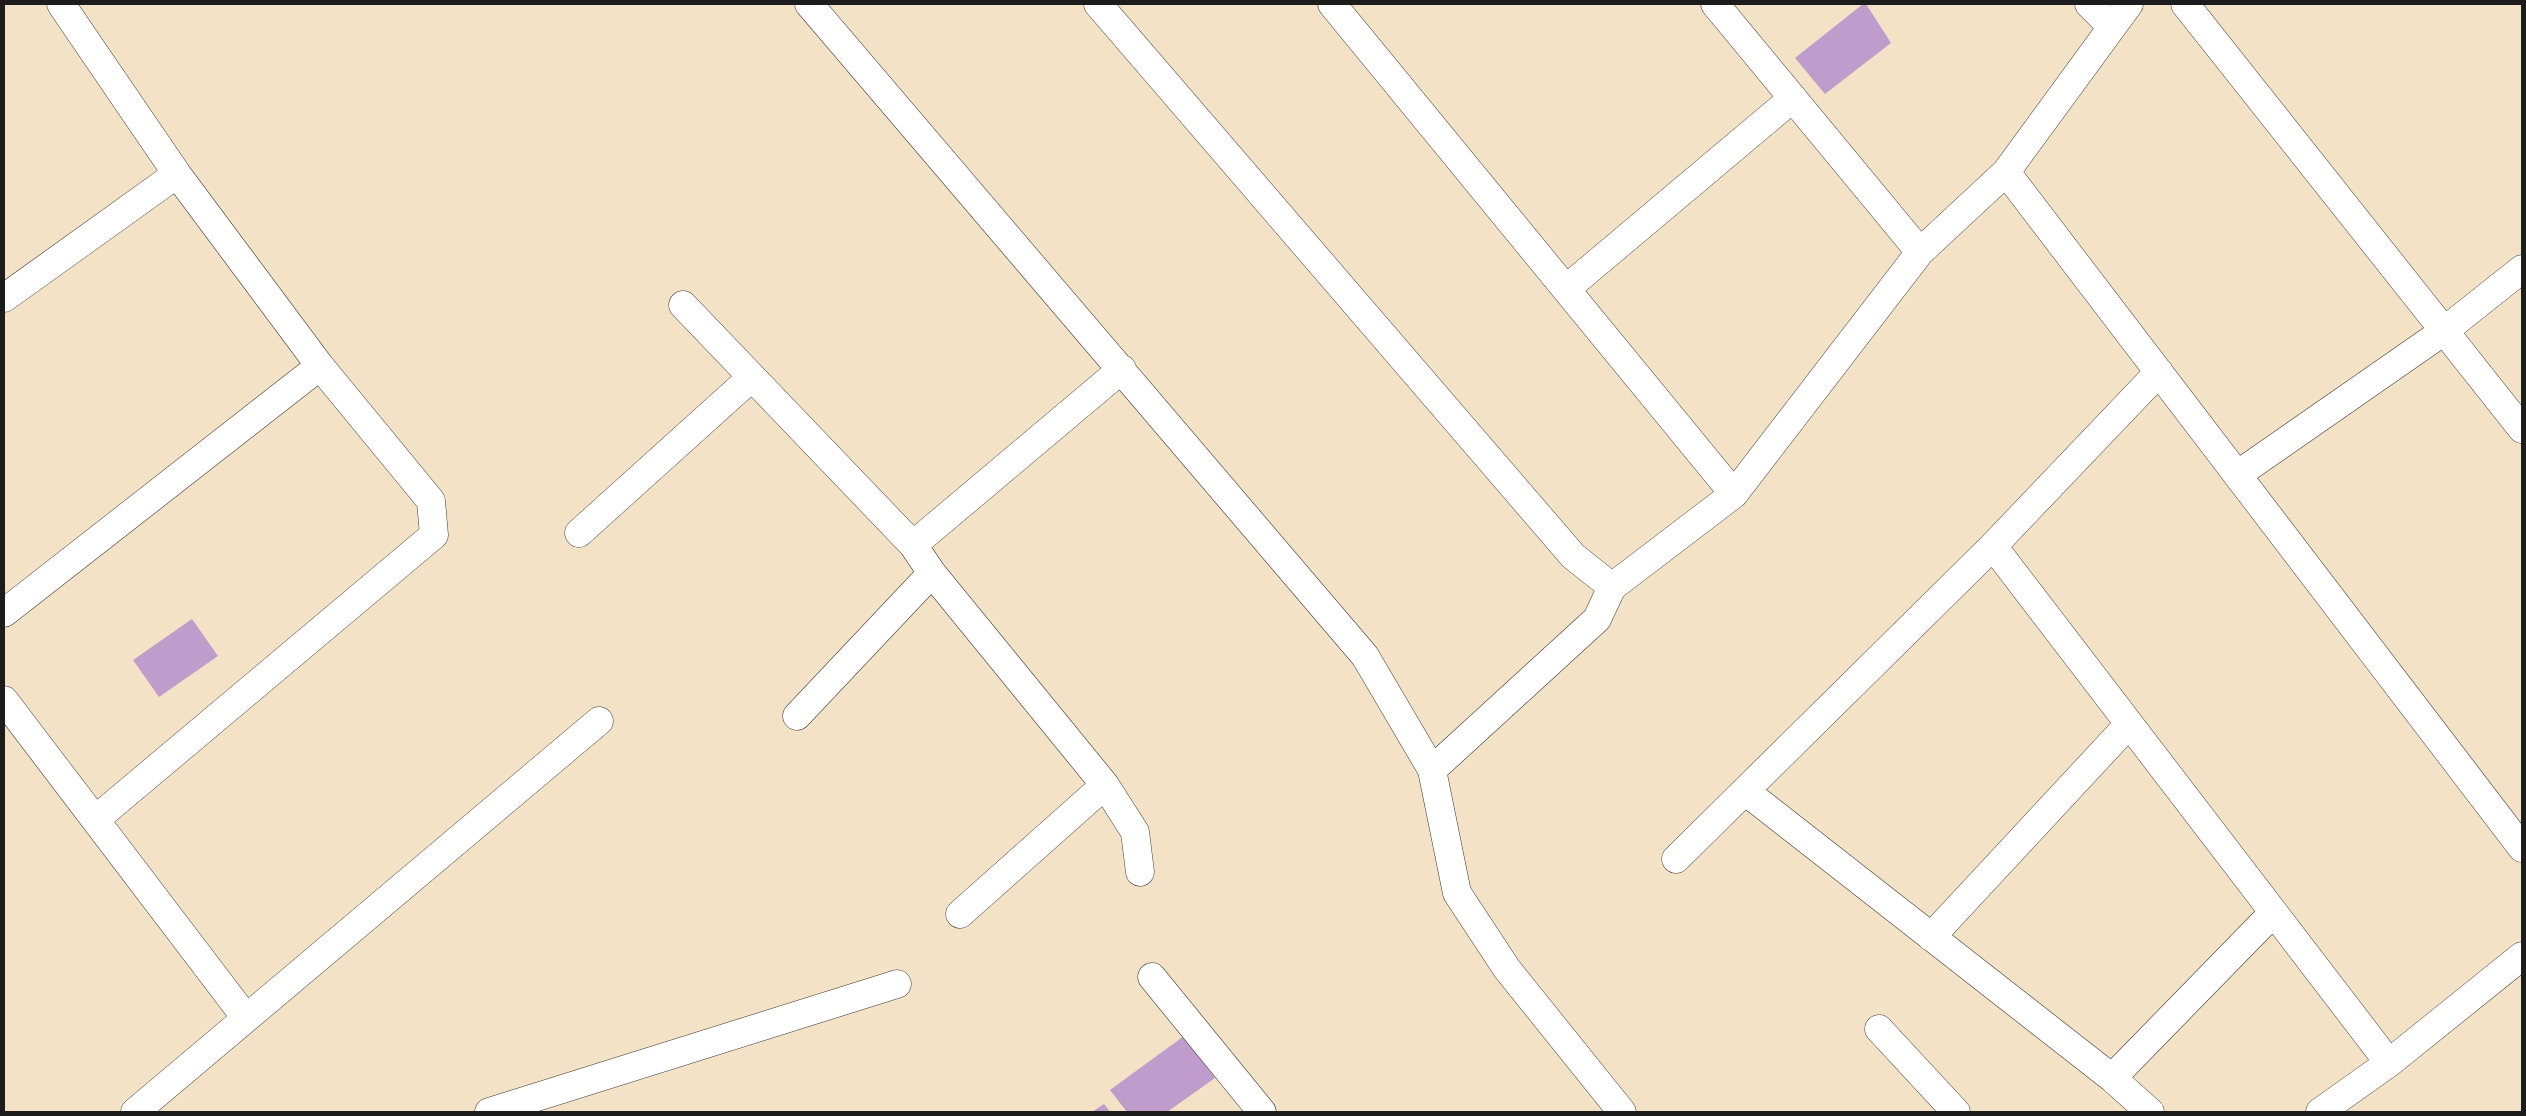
<!DOCTYPE html>
<html>
<head>
<meta charset="utf-8">
<style>
  body { margin:0 }
  #map { position:relative; width:2526px; height:1116px; overflow:hidden; background:#f3e2c6; font-family:"IM FELL French Canon",serif }
  canvas { display:block }
  .frame { position:absolute; inset:0; border:5px solid #1c1c1c; pointer-events:none }
</style>
</head>
<body>
<div id="map">
<canvas width="2526" height="1116"></canvas>
<div class="frame"></div>
</div>
<script>
const c = document.querySelector('canvas').getContext('2d');
c.lineJoin = 'round';
function paint(path, color) { c.fillStyle = color; c.fill(path, 'evenodd'); }
function trace(path, color, width, dash) { c.strokeStyle = color; c.lineWidth = width; c.lineCap = dash ? 'butt' : 'round'; c.setLineDash(dash || []); c.stroke(path); }
paint(new Path2D(`
  M1863 4H1866L1891 43 1825 94 1795 58Z
  M192 619 218 656 159 697 133 660Z
  M1184 1036 1215 1078 1167 1112H1127L1110 1090Z
  M1104 1104 1110 1112H1092Z`), '#bf9ccc');
const minor = new Path2D(`
  M61 4 177 174 320 366 431 501 434 535 96 819
  M809 4 1365 656 1432 770 1457 893 1507 969 1622 1112
  M1098 4 1573 556 1612 587
  M1332 4 1734 494 1920 252 1715 4
  M2089 4 2112 27
  M2185 4 2522 429
  M2006 172 2522 848
  M1920 252 2006 172 2129 4
  M1566 289 1793 98
  M4 298 177 174
  M683 305 913 545 1122 369
  M2237 475 2444 331 2522 269
  M579 533 752 377
  M913 545 932 573 1105 785 1135 832 1140 872
  M1993 546 2389 1063
  M4 613 320 366
  M4 700 246 1018
  M797 716 932 573
  M1432 770 1597 619 1612 587 1734 494
  M1745 791 2112 1078 2150 1112
  M1676 859 1993 546 2159 372
  M960 914 1105 785
  M1931 937 2129 724
  M1152 977 1262 1112
  M1879 1029 1956 1112
  M2112 1078 2273 913
  M135 1112 599 721
  M489 1112 897 984
  M2320 1112 2389 1063 2522 956`);
trace(minor, '#3c3a36', 29);
trace(minor, '#fff', 28);
</script>
</body>
</html>
